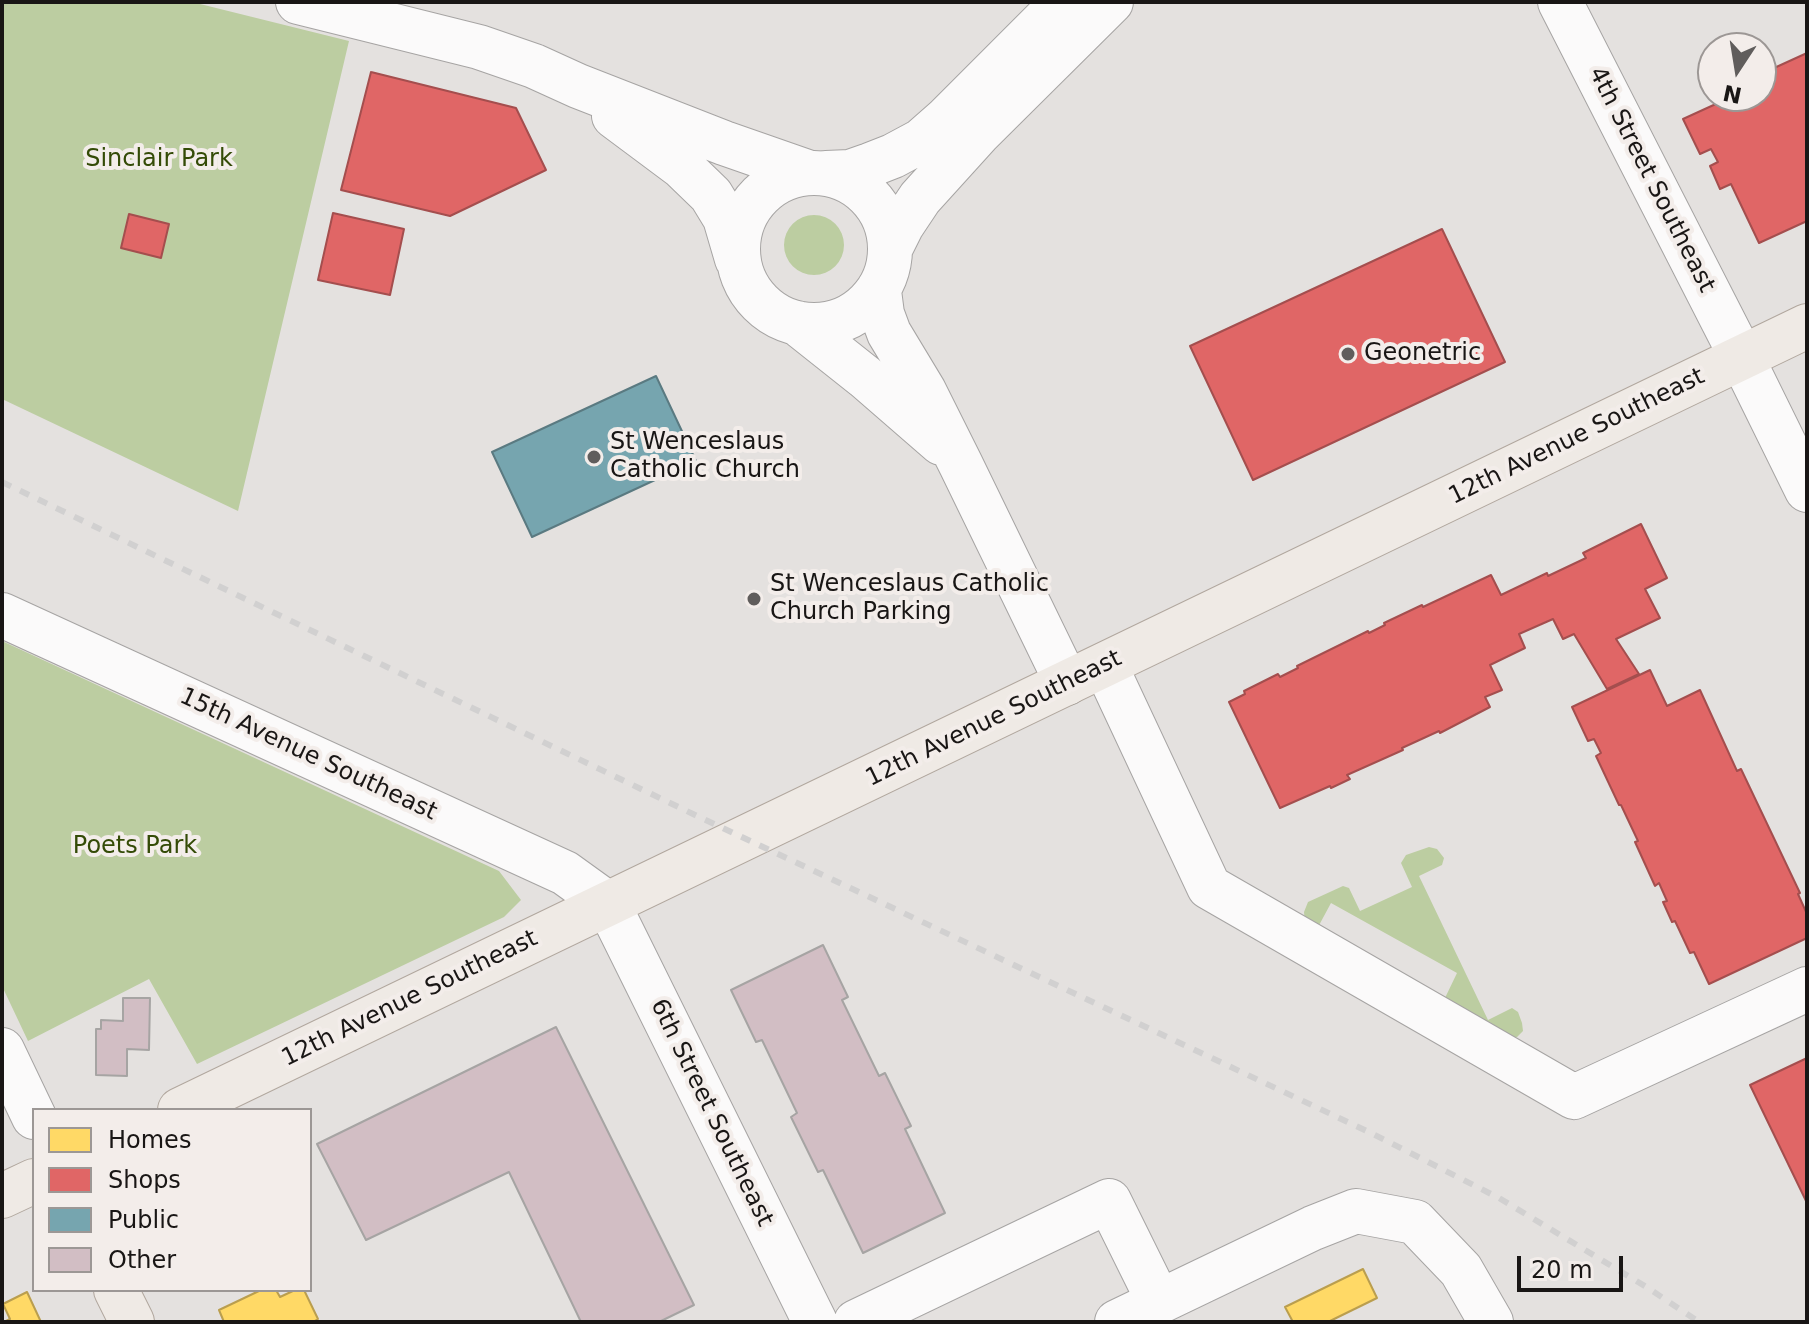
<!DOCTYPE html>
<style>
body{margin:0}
#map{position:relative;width:1809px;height:1324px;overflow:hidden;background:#e4e1df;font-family:"DejaVu Sans",sans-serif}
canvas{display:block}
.frame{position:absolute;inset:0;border:4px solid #191615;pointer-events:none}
.legend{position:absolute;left:32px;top:1108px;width:280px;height:184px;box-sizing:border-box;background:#f3edea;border:2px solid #9c9795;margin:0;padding:10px 14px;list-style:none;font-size:24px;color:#191615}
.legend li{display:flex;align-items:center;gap:16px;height:40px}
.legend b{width:40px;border:2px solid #9c9795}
.north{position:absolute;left:1697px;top:32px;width:80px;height:80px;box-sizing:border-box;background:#f3edea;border:2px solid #9c9795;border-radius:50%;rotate:192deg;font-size:22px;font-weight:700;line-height:32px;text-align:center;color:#191615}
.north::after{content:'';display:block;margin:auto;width:28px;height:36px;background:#605d5c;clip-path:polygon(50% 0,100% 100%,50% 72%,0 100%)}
.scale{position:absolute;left:1517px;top:1256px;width:106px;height:36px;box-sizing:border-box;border:4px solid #191615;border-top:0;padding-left:10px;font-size:24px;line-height:28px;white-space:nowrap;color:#191615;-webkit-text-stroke:6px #f3edea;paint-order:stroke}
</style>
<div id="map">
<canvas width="1809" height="1324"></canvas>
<div class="frame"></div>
<ul class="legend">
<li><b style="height:22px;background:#ffd966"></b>Homes</li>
<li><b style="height:22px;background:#e06666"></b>Shops</li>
<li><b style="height:22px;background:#76a5af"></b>Public</li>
<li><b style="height:22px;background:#d2bec4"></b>Other</li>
</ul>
<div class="north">N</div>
<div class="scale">20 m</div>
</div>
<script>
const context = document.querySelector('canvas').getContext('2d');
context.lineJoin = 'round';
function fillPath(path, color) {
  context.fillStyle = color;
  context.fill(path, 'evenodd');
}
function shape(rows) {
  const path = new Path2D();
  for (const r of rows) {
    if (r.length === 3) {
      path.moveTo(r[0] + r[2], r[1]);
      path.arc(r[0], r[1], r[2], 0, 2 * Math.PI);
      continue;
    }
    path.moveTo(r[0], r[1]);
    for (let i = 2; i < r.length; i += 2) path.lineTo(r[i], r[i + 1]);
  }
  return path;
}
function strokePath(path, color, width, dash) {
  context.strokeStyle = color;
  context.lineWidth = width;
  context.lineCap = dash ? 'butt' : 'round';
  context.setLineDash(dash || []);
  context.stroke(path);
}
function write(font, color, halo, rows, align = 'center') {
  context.font = font + ' "DejaVu Sans",sans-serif';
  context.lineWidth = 8;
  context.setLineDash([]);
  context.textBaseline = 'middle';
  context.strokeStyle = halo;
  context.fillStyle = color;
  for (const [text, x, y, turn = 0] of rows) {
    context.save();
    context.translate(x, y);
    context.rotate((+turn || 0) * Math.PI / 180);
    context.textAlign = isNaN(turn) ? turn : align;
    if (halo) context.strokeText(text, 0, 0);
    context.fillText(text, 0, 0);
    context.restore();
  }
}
const green = shape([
 [2,2,192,2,349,41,238,511,2,399],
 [814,245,30],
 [2,641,499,871,521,900,504,917,197,1064,149,979,28,1041,2,986],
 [1429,847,1437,849,1444,858,1442,865,1419,876,1488,1020,1512,1008,1518,1012,1522,1023,1523,1031,1517,1037,1508,1038,1445,998,1457,973,1331,903,1317,929,1305,923,1304,912,1308,902,1343,886,1349,888,1360,911,1412,887,1401,863,1406,855]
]);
const homes = shape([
 [1363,1269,1377,1298,1328,1322,1293,1322,1285,1307,1363,1269],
 [261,1290,276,1290,280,1297,295,1290,304,1290,318,1319,313,1322,224,1322,219,1310,261,1290],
 [27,1292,41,1322,4,1322,10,1319,3,1304,27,1292]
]);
const shops = shape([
 [1807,53,1807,221,1759,243,1731,184,1720,189,1710,166,1718,162,1711,149,1700,154,1683,119,1718,103,1715,96,1761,96,1761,74,1807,53],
 [371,72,516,108,546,170,450,216,341,190,371,72],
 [333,213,404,229,390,295,318,280,333,213],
 [129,214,169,224,161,258,121,248,129,214],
 [1442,229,1505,362,1253,480,1190,346,1442,229],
 [1641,524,1667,578,1645,589,1660,618,1616,639,1639,674,1607,689,1574,634,1563,639,1553,619,1519,634,1525,648,1490,665,1502,690,1485,697,1490,707,1440,733,1439,731,1402,748,1403,750,1347,775,1350,779,1331,788,1330,786,1280,808,1229,702,1245,694,1244,691,1278,674,1280,677,1298,668,1297,666,1368,631,1369,633,1385,625,1384,623,1422,605,1423,607,1491,575,1501,595,1547,573,1548,576,1586,558,1583,553,1641,524],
 [1650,670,1667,706,1700,690,1737,771,1741,769,1800,893,1798,894,1807,914,1807,938,1709,984,1694,952,1690,953,1675,921,1672,922,1663,902,1667,901,1659,883,1655,886,1635,842,1638,841,1621,805,1619,805,1596,756,1601,753,1594,739,1588,741,1572,707,1650,670],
 [1807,1058,1807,1203,1750,1085,1807,1058]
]);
const public = shape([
 [656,376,696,461,532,537,492,452,656,376]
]);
const building = shape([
 [823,945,848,997,842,1000,879,1076,885,1073,911,1126,905,1129,945,1213,863,1253,823,1170,818,1172,791,1117,797,1113,762,1040,756,1042,731,990,823,945],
 [123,998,150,998,149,1050,127,1049,127,1076,96,1075,96,1029,101,1029,101,1020,123,1021,123,998],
 [556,1027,694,1305,659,1322,581,1322,509,1172,366,1240,317,1144,556,1027]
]);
const minor = shape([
 [298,2,479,47,534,66,578,86,724,143,810,173],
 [1560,2,1742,358,1807,490],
 [614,116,681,166,711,195,725,218,737,259],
 [826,173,850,172,870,165,893,156,921,141,946,119,1063,2],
 [814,249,76],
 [891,247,902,225,920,198,978,134,1111,2],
 [879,291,882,314,889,333,924,391,961,465,1067,683],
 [797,323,865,377,941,443],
 [2,615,565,873,608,904,815,1322],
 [1105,665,1209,887,1574,1097,1807,989],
 [2,1050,34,1117],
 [856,1322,1109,1201,1159,1302],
 [1117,1322,1313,1228,1356,1211,1415,1222,1461,1270,1491,1322]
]);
const major = shape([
 [180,1110,1807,326],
 [2,1196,34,1181],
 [116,1290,132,1322]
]);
const rail = shape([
 [2,482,693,814,1369,1132,1499,1198,1648,1288,1699,1322]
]);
const markers = [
 [1348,354,8,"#605d5c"],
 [594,457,8,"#605d5c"],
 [754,599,8,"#605d5c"]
];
const parkNames = [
 ["Sinclair Park",159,160],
 ["Poets Park",135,847]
];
const streetNames = [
 ["4th Street Southeast",1651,180,63],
 ["12th Avenue Southeast",1577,437,-26],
 ["12th Avenue Southeast",994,719,-26],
 ["15th Avenue Southeast",308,755,25],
 ["12th Avenue Southeast",410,999,-26],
 ["6th Street Southeast",711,1113,64]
];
const poiNames = [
 ["Geonetric",1364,354],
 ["St Wenceslaus",610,443],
 ["Catholic Church",610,471],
 ["St Wenceslaus Catholic",770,585],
 ["Church Parking",770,613]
];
fillPath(green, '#bccda1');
fillPath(homes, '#ffd966');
strokePath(homes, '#ba9e4e', 2);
fillPath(shops, '#e06666');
strokePath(shops, '#a44e4e', 2);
fillPath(public, '#76a5af');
strokePath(public, '#5a7a81', 2);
fillPath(building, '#d2bec4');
strokePath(building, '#a6a4a3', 2);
strokePath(minor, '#a6a4a3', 46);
strokePath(major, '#b1a79e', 46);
strokePath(minor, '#fbfafa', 44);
strokePath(major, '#efeae5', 44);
strokePath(rail, '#d1d0d0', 6, [10, 10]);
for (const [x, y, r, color] of markers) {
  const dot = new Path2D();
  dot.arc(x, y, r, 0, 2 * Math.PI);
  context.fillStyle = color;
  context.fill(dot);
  strokePath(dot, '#f3edea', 3);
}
write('24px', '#344b07', '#f3edea', parkNames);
write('24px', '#191615', '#f3edea', streetNames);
write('24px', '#191615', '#f3edea', poiNames, 'left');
</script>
